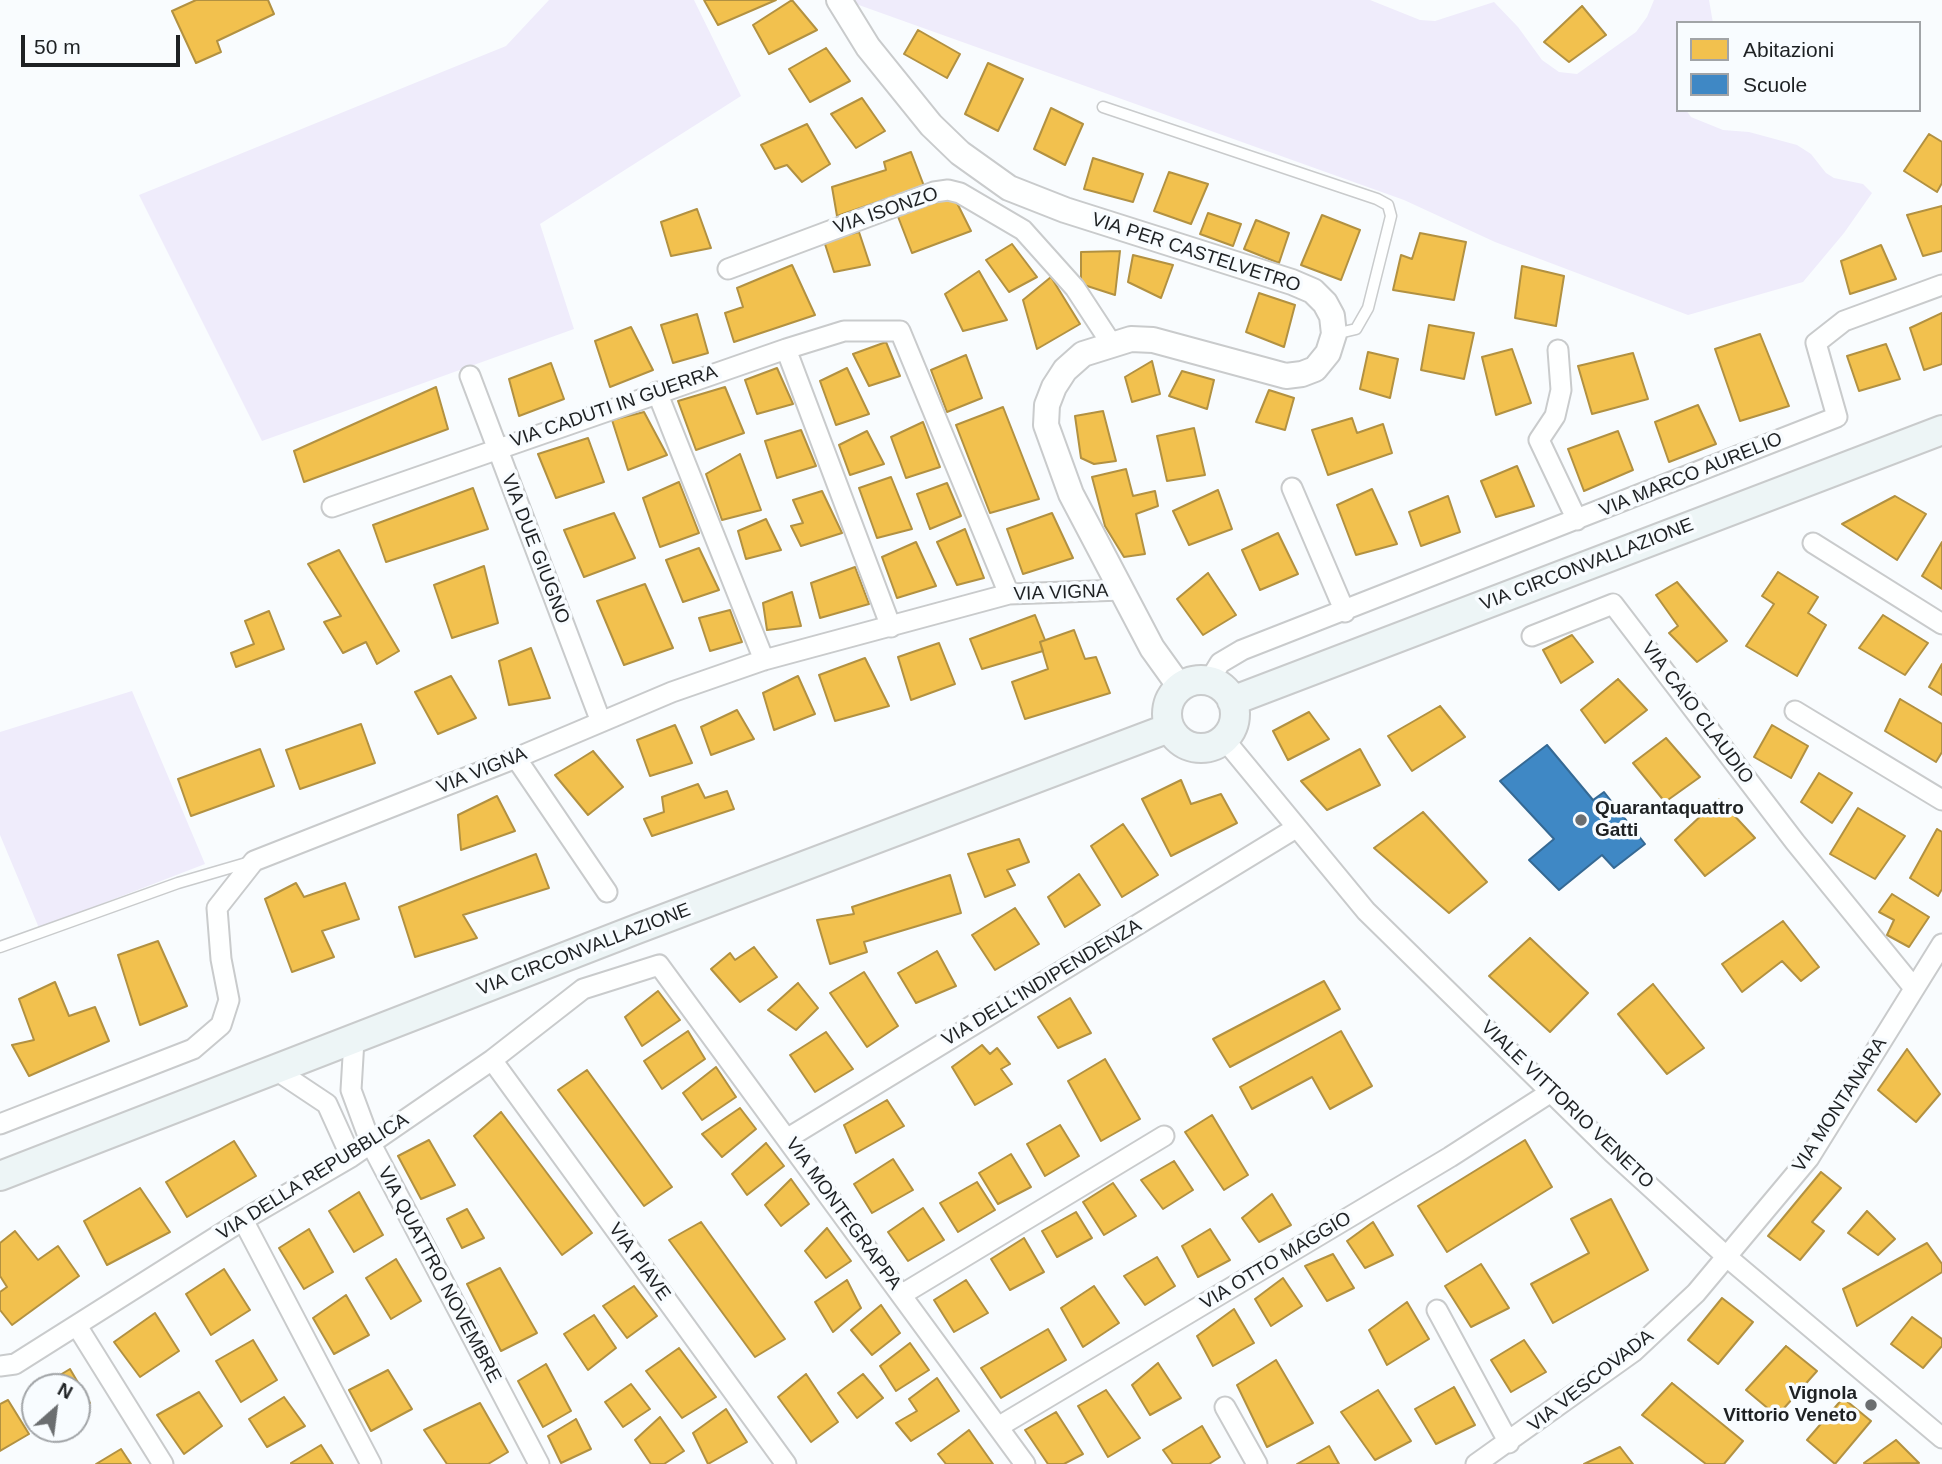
<!DOCTYPE html>
<style>
body{margin:0}
#map{position:relative;width:1942px;height:1464px;overflow:hidden;background:#f9fcfe;font-family:Arial,sans-serif}
canvas{display:block}
.legend{position:absolute;left:1676px;top:21px;width:245px;height:91px;box-sizing:border-box;background:#f8fcff;border:2px solid #a1a4a7;margin:0;padding:9px 12px;list-style:none;font-size:21px;color:#1e2123}
.legend li{display:flex;align-items:center;gap:14px;height:35px}
.legend b{width:35px;border:2px solid #a1a4a7}
.north{position:absolute;left:21px;top:1373px;width:70px;height:70px;box-sizing:border-box;background:#f8fcff;border:2px solid #a1a4a7;border-radius:50%;rotate:28deg;font-size:19px;font-weight:700;line-height:28px;text-align:center;color:#1e2123}
.north::after{content:'';display:block;margin:auto;width:24px;height:32px;background:#6b6e70;clip-path:polygon(50% 0,100% 100%,50% 72%,0 100%)}
.scale{position:absolute;left:21px;top:35px;width:159px;height:32px;box-sizing:border-box;border:4px solid #1e2123;border-top:0;padding-left:9px;font-size:21px;line-height:24px;white-space:nowrap;color:#1e2123;-webkit-text-stroke:5px #f8fcff;paint-order:stroke}
</style>
<div id="map">
<canvas width="1942" height="1464"></canvas>
<ul class="legend">
<li><b style="height:19px;background:#f2c14e"></b>Abitazioni</li>
<li><b style="height:19px;background:#3f88c5"></b>Scuole</li>
</ul>
<div class="north">N</div>
<div class="scale">50 m</div>
</div>
<script>
const context = document.querySelector('canvas').getContext('2d');
context.lineJoin = 'round';
function fillPath(path, color) {
  context.fillStyle = color;
  context.fill(path, 'evenodd');
}
function shape(rows) {
  const path = new Path2D();
  for (const r of rows) {
    if (r.length === 3) {
      path.moveTo(r[0] + r[2], r[1]);
      path.arc(r[0], r[1], r[2], 0, 2 * Math.PI);
      continue;
    }
    path.moveTo(r[0], r[1]);
    for (let i = 2; i < r.length; i += 2) path.lineTo(r[i], r[i + 1]);
  }
  return path;
}
function strokePath(path, color, width, dash) {
  context.strokeStyle = color;
  context.lineWidth = width;
  context.lineCap = dash ? 'butt' : 'round';
  context.setLineDash(dash || []);
  context.stroke(path);
}
function write(font, color, halo, rows, align = 'center') {
  context.font = font + ' Arial,sans-serif';
  context.lineWidth = 7;
  context.setLineDash([]);
  context.textBaseline = 'middle';
  context.strokeStyle = halo;
  context.fillStyle = color;
  for (const [text, x, y, turn = 0] of rows) {
    context.save();
    context.translate(x, y);
    context.rotate((+turn || 0) * Math.PI / 180);
    context.textAlign = isNaN(turn) ? turn : align;
    if (halo) context.strokeText(text, 0, 0);
    context.fillText(text, 0, 0);
    context.restore();
  }
}
const green = shape([
 [549,0,694,0,741,96,540,224,574,329,262,441,139,195,506,46],
 [853,0,1370,0,1420,20,1435,21,1494,2,1518,27,1542,60,1559,72,1577,74,1636,32,1647,17,1654,0,1709,0,1713,23,1678,23,1678,110,1686,110,1691,117,1723,130,1749,132,1797,145,1811,154,1826,173,1834,178,1863,184,1872,193,1844,233,1803,282,1688,315,1495,242,1404,200,856,4],
 [132,691,205,864,39,928,0,835,0,732]
]);
const homes = shape([
 [196,0,268,0,274,14,217,41,221,52,196,63,172,11,196,0],
 [704,0,776,0,718,25,704,0],
 [792,0,817,30,769,54,753,25,792,0],
 [1582,6,1606,35,1569,62,1544,42,1582,6],
 [918,30,960,54,947,78,904,54,918,30],
 [826,48,850,81,810,102,789,69,826,48],
 [988,63,1023,79,998,131,965,114,988,63],
 [862,98,885,131,856,148,831,114,862,98],
 [1051,108,1083,124,1065,165,1034,149,1051,108],
 [807,124,830,164,802,182,787,165,775,169,761,145,807,124],
 [1929,134,1942,142,1942,183,1937,192,1904,171,1929,134],
 [911,152,924,186,837,216,832,187,886,170,884,162,911,152],
 [1093,158,1143,174,1133,202,1084,189,1093,158],
 [1169,172,1208,184,1191,224,1154,211,1169,172],
 [954,197,971,231,912,253,897,214,954,197],
 [1942,206,1942,251,1923,256,1907,215,1942,206],
 [697,209,711,248,671,256,661,222,697,209],
 [1208,213,1241,224,1233,246,1200,234,1208,213],
 [1322,215,1360,230,1341,280,1301,265,1322,215],
 [1256,220,1289,233,1279,263,1244,249,1256,220],
 [859,232,870,265,834,272,824,241,859,232],
 [1420,233,1466,242,1454,300,1393,290,1401,255,1412,259,1420,233],
 [1012,244,1037,277,1009,292,986,260,1012,244],
 [1881,245,1896,279,1850,294,1841,261,1881,245],
 [1120,251,1115,295,1081,284,1081,252,1120,251],
 [1133,255,1173,265,1161,298,1128,282,1133,255],
 [792,265,815,315,734,342,725,313,743,307,737,288,792,265],
 [1522,266,1564,276,1556,326,1515,318,1522,266],
 [979,271,1007,320,963,331,945,294,979,271],
 [1051,277,1080,324,1037,349,1023,300,1051,277],
 [1259,293,1295,305,1284,347,1246,332,1259,293],
 [1942,313,1942,364,1924,370,1910,328,1942,313],
 [697,314,708,353,673,363,661,325,697,314],
 [1429,325,1474,333,1464,379,1421,370,1429,325],
 [631,327,653,370,610,387,595,341,631,327],
 [1760,334,1789,406,1740,421,1715,349,1760,334],
 [886,342,900,376,869,386,853,354,886,342],
 [1886,344,1900,379,1859,391,1847,356,1886,344],
 [1512,349,1531,403,1496,415,1482,357,1512,349],
 [1368,352,1398,359,1390,398,1360,389,1368,352],
 [1633,353,1648,399,1592,414,1578,366,1633,353],
 [966,355,982,398,947,412,931,370,966,355],
 [1152,361,1160,394,1132,402,1125,377,1152,361],
 [551,363,564,399,519,416,509,379,551,363],
 [777,368,793,404,757,414,745,380,777,368],
 [847,368,869,414,836,425,820,381,847,368],
 [1182,371,1214,380,1207,409,1169,396,1182,371],
 [436,387,448,429,304,482,294,451,436,387],
 [725,387,744,433,696,450,678,401,725,387],
 [1269,390,1294,398,1285,430,1256,422,1269,390],
 [1698,405,1716,444,1669,462,1655,422,1698,405],
 [1003,407,1039,499,990,513,956,425,1003,407],
 [1103,411,1116,461,1094,464,1081,458,1075,416,1103,411],
 [644,412,667,455,628,470,612,420,644,412],
 [1352,418,1357,433,1383,424,1392,453,1328,475,1312,430,1352,418],
 [923,422,940,467,906,478,891,437,923,422],
 [1194,428,1205,475,1167,481,1157,436,1194,428],
 [801,430,816,466,777,478,765,441,801,430],
 [867,431,884,464,850,475,839,445,867,431],
 [1618,431,1633,470,1584,491,1568,449,1618,431],
 [588,438,604,482,556,498,538,454,588,438],
 [740,454,761,510,722,520,706,474,740,454],
 [1517,466,1534,506,1496,517,1481,481,1517,466],
 [1126,469,1133,496,1155,491,1158,506,1136,514,1145,554,1124,557,1105,526,1092,477,1126,469],
 [891,477,912,529,877,538,859,488,891,477],
 [679,482,699,533,660,547,643,498,679,482],
 [947,483,961,516,930,529,917,494,947,483],
 [473,488,488,529,386,562,373,525,473,488],
 [1372,489,1397,544,1356,555,1337,505,1372,489],
 [1218,490,1232,529,1189,545,1173,511,1218,490],
 [822,491,842,533,801,546,791,526,803,523,793,500,822,491],
 [1448,496,1460,532,1421,546,1409,512,1448,496],
 [1895,496,1926,514,1897,560,1842,524,1895,496],
 [614,513,635,558,584,577,564,530,614,513],
 [1052,513,1073,558,1023,574,1007,529,1052,513],
 [766,519,781,550,746,559,738,531,766,519],
 [965,529,984,578,957,585,937,542,965,529],
 [1278,533,1298,574,1260,590,1242,550,1278,533],
 [916,542,936,586,897,598,882,557,916,542],
 [1942,542,1942,589,1922,576,1942,542],
 [699,548,719,590,683,602,666,560,699,548],
 [339,550,399,651,377,664,366,642,343,653,324,622,341,616,308,564,339,550],
 [484,566,498,623,452,638,434,585,484,566],
 [855,567,869,604,820,618,811,583,855,567],
 [1778,572,1818,597,1808,613,1826,625,1797,676,1746,646,1774,604,1762,596,1778,572],
 [1208,573,1236,615,1203,635,1177,599,1208,573],
 [1677,582,1727,641,1697,662,1669,633,1678,626,1656,595,1677,582],
 [645,584,673,648,624,665,597,601,645,584],
 [792,592,801,626,767,630,763,603,792,592],
 [730,610,742,642,710,651,699,618,730,610],
 [269,611,284,649,236,667,231,653,254,644,245,621,269,611],
 [1035,615,1045,640,1040,642,1043,651,982,669,970,639,1035,615],
 [1883,615,1928,643,1905,675,1859,648,1883,615],
 [1074,630,1085,659,1096,657,1110,693,1025,719,1012,682,1048,669,1040,642,1074,630],
 [1572,635,1593,662,1561,683,1543,650,1572,635],
 [939,643,955,684,911,700,898,657,939,643],
 [531,648,550,698,509,705,499,661,531,648],
 [865,658,889,706,835,721,819,675,865,658],
 [1942,664,1942,695,1929,687,1942,664],
 [451,676,476,718,438,734,415,692,451,676],
 [798,676,815,714,774,730,763,693,798,676],
 [1618,679,1647,710,1605,743,1581,710,1618,679],
 [1900,699,1942,724,1942,752,1936,762,1885,731,1900,699],
 [1440,706,1465,737,1412,771,1388,736,1440,706],
 [737,710,754,739,711,755,701,727,737,710],
 [1309,712,1329,739,1288,760,1273,731,1309,712],
 [361,724,375,763,300,789,286,750,361,724],
 [675,725,692,763,650,776,637,740,675,725],
 [1772,725,1808,746,1791,778,1754,757,1772,725],
 [1666,738,1700,777,1665,802,1633,763,1666,738],
 [260,749,274,786,191,816,178,779,260,749],
 [1360,749,1380,785,1327,810,1301,781,1360,749],
 [593,751,623,787,588,815,555,775,593,751],
 [1819,773,1852,793,1832,823,1801,802,1819,773],
 [1181,780,1191,804,1221,794,1237,823,1171,856,1142,799,1181,780],
 [698,784,705,798,727,791,734,809,652,836,644,819,664,812,662,797,698,784],
 [497,796,515,831,461,850,458,815,497,796],
 [1719,799,1755,838,1705,876,1675,840,1719,799],
 [1858,808,1905,836,1875,879,1830,854,1858,808],
 [1423,812,1487,882,1449,913,1374,848,1423,812],
 [1123,824,1158,875,1122,897,1091,846,1123,824],
 [1937,829,1942,832,1942,889,1938,896,1910,878,1937,829],
 [1019,839,1029,862,1007,870,1015,885,985,897,968,854,1019,839],
 [536,854,549,888,463,915,477,938,415,957,399,907,536,854],
 [1079,874,1100,905,1065,927,1048,897,1079,874],
 [950,875,961,913,864,942,867,952,830,964,817,920,854,914,852,907,950,875],
 [296,883,304,897,345,883,359,919,322,931,334,957,292,972,265,899,296,883],
 [1892,894,1929,917,1909,947,1887,935,1894,920,1879,912,1892,894],
 [1015,908,1039,944,995,970,972,935,1015,908],
 [1783,921,1819,967,1801,981,1782,961,1742,992,1722,964,1783,921],
 [1530,938,1588,993,1550,1032,1489,976,1530,938],
 [158,941,187,1006,140,1025,118,955,158,941],
 [754,947,777,977,740,1002,711,969,730,953,735,960,754,947],
 [937,951,956,986,916,1003,898,973,937,951],
 [864,972,898,1026,867,1047,830,993,864,972],
 [1324,981,1340,1009,1230,1067,1213,1039,1324,981],
 [55,982,69,1016,95,1007,109,1041,29,1076,12,1045,34,1040,19,999,55,982],
 [798,983,818,1008,796,1030,768,1010,798,983],
 [1653,984,1704,1048,1667,1074,1618,1014,1653,984],
 [658,991,680,1020,642,1046,625,1017,658,991],
 [1070,998,1091,1033,1058,1048,1038,1017,1070,998],
 [688,1031,705,1059,662,1089,644,1061,688,1031],
 [1341,1031,1372,1086,1330,1109,1312,1077,1252,1109,1240,1087,1341,1031],
 [826,1032,853,1069,815,1092,790,1055,826,1032],
 [982,1045,990,1054,997,1048,1010,1064,1001,1069,1012,1084,975,1105,952,1067,982,1045],
 [1907,1049,1940,1094,1916,1122,1878,1090,1907,1049],
 [1105,1059,1140,1119,1101,1141,1068,1081,1105,1059],
 [716,1067,736,1097,702,1120,683,1093,716,1067],
 [587,1070,672,1187,644,1206,558,1090,587,1070],
 [887,1100,904,1126,856,1153,844,1125,887,1100],
 [740,1108,756,1129,722,1157,702,1134,740,1108],
 [501,1112,592,1233,562,1255,474,1136,501,1112],
 [1212,1115,1248,1175,1224,1190,1185,1132,1212,1115],
 [1060,1125,1079,1156,1045,1176,1027,1144,1060,1125],
 [429,1140,455,1185,421,1199,398,1156,429,1140],
 [1525,1140,1552,1187,1447,1252,1418,1206,1525,1140],
 [234,1141,256,1176,187,1217,166,1182,234,1141],
 [766,1143,784,1166,747,1195,732,1174,766,1143],
 [1011,1154,1031,1187,998,1204,979,1173,1011,1154],
 [893,1159,913,1190,872,1213,854,1184,893,1159],
 [1174,1161,1193,1190,1163,1209,1141,1180,1174,1161],
 [1821,1172,1841,1188,1812,1222,1824,1231,1800,1260,1768,1236,1821,1172],
 [791,1179,809,1204,781,1226,765,1205,791,1179],
 [977,1182,995,1210,958,1232,940,1203,977,1182],
 [1113,1183,1136,1216,1104,1235,1083,1202,1113,1183],
 [140,1188,170,1232,107,1265,84,1221,140,1188],
 [359,1192,383,1235,354,1252,329,1211,359,1192],
 [1272,1194,1291,1225,1259,1242,1242,1218,1272,1194],
 [1611,1199,1648,1270,1553,1323,1531,1284,1589,1253,1571,1219,1611,1199],
 [923,1208,944,1240,908,1261,888,1232,923,1208],
 [467,1209,484,1238,462,1248,447,1219,467,1209],
 [1867,1211,1895,1239,1878,1255,1848,1233,1867,1211],
 [1076,1212,1092,1238,1057,1257,1042,1231,1076,1212],
 [701,1222,785,1339,755,1357,669,1240,701,1222],
 [1373,1222,1393,1255,1365,1268,1347,1241,1373,1222],
 [827,1228,851,1261,826,1278,805,1251,827,1228],
 [309,1229,333,1272,304,1289,279,1248,309,1229],
 [1210,1229,1230,1260,1198,1277,1182,1246,1210,1229],
 [15,1231,38,1260,58,1246,79,1276,12,1325,0,1310,0,1292,7,1287,0,1276,0,1243,15,1231],
 [1024,1238,1044,1272,1010,1290,991,1259,1024,1238],
 [1927,1243,1942,1264,1942,1272,1857,1326,1843,1289,1927,1243],
 [1333,1254,1354,1288,1327,1301,1305,1266,1333,1254],
 [1157,1257,1175,1286,1145,1305,1124,1276,1157,1257],
 [396,1259,421,1301,391,1319,366,1278,396,1259],
 [1481,1264,1509,1308,1471,1327,1445,1286,1481,1264],
 [500,1268,537,1333,501,1351,467,1284,500,1268],
 [224,1269,250,1310,211,1335,186,1294,224,1269],
 [1283,1278,1302,1306,1271,1326,1255,1299,1283,1278],
 [847,1280,861,1308,833,1332,815,1302,847,1280],
 [966,1280,988,1313,954,1332,934,1300,966,1280],
 [634,1286,657,1316,627,1338,603,1306,634,1286],
 [1094,1286,1119,1323,1083,1347,1061,1308,1094,1286],
 [346,1295,369,1335,334,1354,313,1318,346,1295],
 [1722,1298,1753,1322,1718,1364,1688,1340,1722,1298],
 [1407,1302,1429,1339,1387,1365,1369,1330,1407,1302],
 [881,1305,900,1333,872,1355,851,1330,881,1305],
 [1234,1309,1254,1343,1213,1366,1197,1336,1234,1309],
 [155,1313,179,1351,140,1377,114,1342,155,1313],
 [594,1315,616,1348,588,1370,564,1334,594,1315],
 [1912,1317,1942,1339,1942,1346,1923,1368,1891,1344,1912,1317],
 [1048,1329,1066,1360,1001,1398,981,1368,1048,1329],
 [253,1340,277,1380,241,1402,216,1361,253,1340],
 [1524,1340,1546,1372,1511,1392,1491,1360,1524,1340],
 [910,1343,929,1370,896,1391,880,1366,910,1343],
 [1786,1346,1817,1371,1777,1416,1746,1390,1786,1346],
 [679,1348,716,1397,682,1418,646,1371,679,1348],
 [1276,1360,1313,1423,1267,1447,1237,1385,1276,1360],
 [1158,1363,1181,1398,1150,1415,1132,1385,1158,1363],
 [546,1364,571,1411,543,1427,518,1381,546,1364],
 [70,1369,90,1403,77,1411,77,1387,40,1387,70,1369],
 [388,1370,412,1409,371,1431,349,1390,388,1370],
 [806,1374,838,1422,811,1442,778,1397,806,1374],
 [863,1374,883,1398,857,1418,838,1393,863,1374],
 [937,1378,959,1411,911,1441,896,1423,917,1411,909,1399,937,1378],
 [1672,1383,1743,1441,1724,1464,1706,1464,1642,1415,1672,1383],
 [631,1384,650,1409,623,1427,605,1402,631,1384],
 [1454,1387,1475,1425,1436,1444,1415,1409,1454,1387],
 [1106,1390,1140,1438,1108,1457,1078,1406,1106,1390],
 [1378,1390,1411,1441,1375,1460,1341,1412,1378,1390],
 [199,1392,222,1426,184,1454,157,1415,199,1392],
 [284,1397,305,1426,267,1447,249,1419,284,1397],
 [1843,1398,1871,1421,1835,1464,1807,1440,1843,1398],
 [8,1400,29,1434,0,1451,0,1404,8,1400],
 [480,1403,508,1452,488,1464,447,1464,424,1430,480,1403],
 [726,1409,747,1442,708,1464,693,1433,726,1409],
 [1056,1412,1083,1454,1064,1464,1048,1464,1025,1430,1056,1412],
 [660,1417,684,1451,664,1464,651,1464,635,1440,660,1417],
 [576,1419,591,1449,561,1463,548,1436,576,1419],
 [1202,1426,1220,1457,1209,1464,1173,1464,1163,1450,1202,1426],
 [969,1430,993,1464,946,1464,938,1454,969,1430],
 [1896,1440,1919,1463,1865,1464,1864,1463,1896,1440],
 [321,1445,333,1464,291,1464,291,1463,321,1445],
 [1329,1446,1339,1464,1297,1464,1329,1446],
 [1620,1447,1633,1464,1584,1464,1620,1447],
 [121,1449,131,1464,96,1464,121,1449]
]);
const schools = shape([
 [1547,745,1593,800,1604,792,1645,844,1614,868,1602,855,1559,890,1529,860,1554,839,1500,781,1547,745]
]);
const service = shape([
 [1103,107,1377,199,1388,205,1391,216,1368,308,1356,329,1335,334],
 [0,947,178,883,250,862]
]);
const minor = shape([
 [728,269,934,192,948,190,960,193,1023,230,1075,288,1111,343],
 [786,349,891,627],
 [1558,350,1561,390,1555,416,1539,440,1577,520],
 [470,376,601,722],
 [657,392,764,660],
 [1292,488,1345,612],
 [332,507,786,349,844,331,900,331,1009,594],
 [1813,543,1942,624],
 [1532,636,1613,604,1795,842,1914,988],
 [1209,681,1220,663,1242,650,1837,417,1816,343,1844,321,1942,285],
 [1795,711,1942,800],
 [1224,739,1366,911,1613,1153,1727,1257,1942,1438],
 [516,758,607,892],
 [354,1040,351,1090,371,1144,539,1464],
 [492,1060,786,1464],
 [276,1070,327,1104,351,1157],
 [0,1124,193,1049,221,1025,229,1000,221,959,217,908,254,861,516,758,672,692,764,660,1009,594,1122,590],
 [788,1138,1296,828],
 [243,1220,371,1464],
 [901,1295,1164,1136],
 [1437,1310,1509,1443],
 [77,1326,163,1464],
 [0,1366,15,1364,243,1220,351,1157,492,1060,583,989,659,965,1025,1464],
 [1225,1407,1257,1464],
 [998,1427,1450,1157,1551,1092],
 [1476,1464,1633,1352,1696,1293,1809,1158,1942,944]
]);
const tertiary = shape([
 [839,0,868,47,931,125,960,153,1009,188,1065,210,1292,282,1313,291,1325,303,1332,316,1334,334,1328,353,1315,369,1302,374,1286,376,1153,340,1131,339,1083,354,1065,370,1054,387,1047,405,1046,425,1071,494,1152,648,1180,687]
]);
const secondary = shape([
 [1201,714,34],
 [1232,701,1942,430],
 [0,1176,637,929,1169,728]
]);
const markers = [
 [1581,820,7,"#6b6e70"],
 [1871,1405,7,"#6b6e70"]
];
const streetNames = [
 ["VIA ISONZO",886,211,-19],
 ["VIA PER CASTELVETRO",1196,253,18],
 ["VIA CADUTI IN GUERRA",614,407,-19],
 ["VIA MARCO AURELIO",1691,475,-22],
 ["VIA DUE GIUGNO",535,549,69],
 ["VIA CIRCONVALLAZIONE",1587,565,-21],
 ["VIA VIGNA",1061,593,-2],
 ["VIA CAIO CLAUDIO",1697,713,53],
 ["VIA VIGNA",482,771,-22],
 ["VIA CIRCONVALLAZIONE",584,950,-21],
 ["VIA DELL'INDIPENDENZA",1042,983,-31],
 ["VIALE VITTORIO VENETO",1567,1105,44],
 ["VIA MONTANARA",1840,1105,-57],
 ["VIA DELLA REPUBBLICA",313,1177,-32],
 ["VIA MONTEGRAPPA",843,1214,54],
 ["VIA OTTO MAGGIO",1276,1261,-31],
 ["VIA PIAVE",639,1262,54],
 ["VIA QUATTRO NOVEMBRE",439,1275,62],
 ["VIA VESCOVADA",1591,1381,-38]
];
const poiNames = [
 ["Quarantaquattro",1595,809],
 ["Gatti",1595,831],
 ["Vignola",1857,1394,"right"],
 ["Vittorio Veneto",1857,1416,"right"]
];
fillPath(green, '#efecfb');
fillPath(homes, '#f2c14e');
strokePath(homes, '#b29141', 2);
fillPath(schools, '#3f88c5');
strokePath(schools, '#356994', 2);
strokePath(service, '#c9cbcc', 13);
strokePath(minor, '#c9cbcc', 23);
strokePath(tertiary, '#c9cbcc', 28);
strokePath(secondary, '#c9cbcc', 32);
strokePath(service, '#feffff', 10);
strokePath(minor, '#feffff', 19);
strokePath(tertiary, '#feffff', 24);
strokePath(secondary, '#edf5f6', 28);
for (const [x, y, r, color] of markers) {
  const dot = new Path2D();
  dot.arc(x, y, r, 0, 2 * Math.PI);
  context.fillStyle = color;
  context.fill(dot);
  strokePath(dot, '#f8fcff', 2.5);
}
write('19px', '#1e2123', '#f8fcff', streetNames);
write('bold 19px', '#1e2123', '#f8fcff', poiNames, 'left');
</script>
